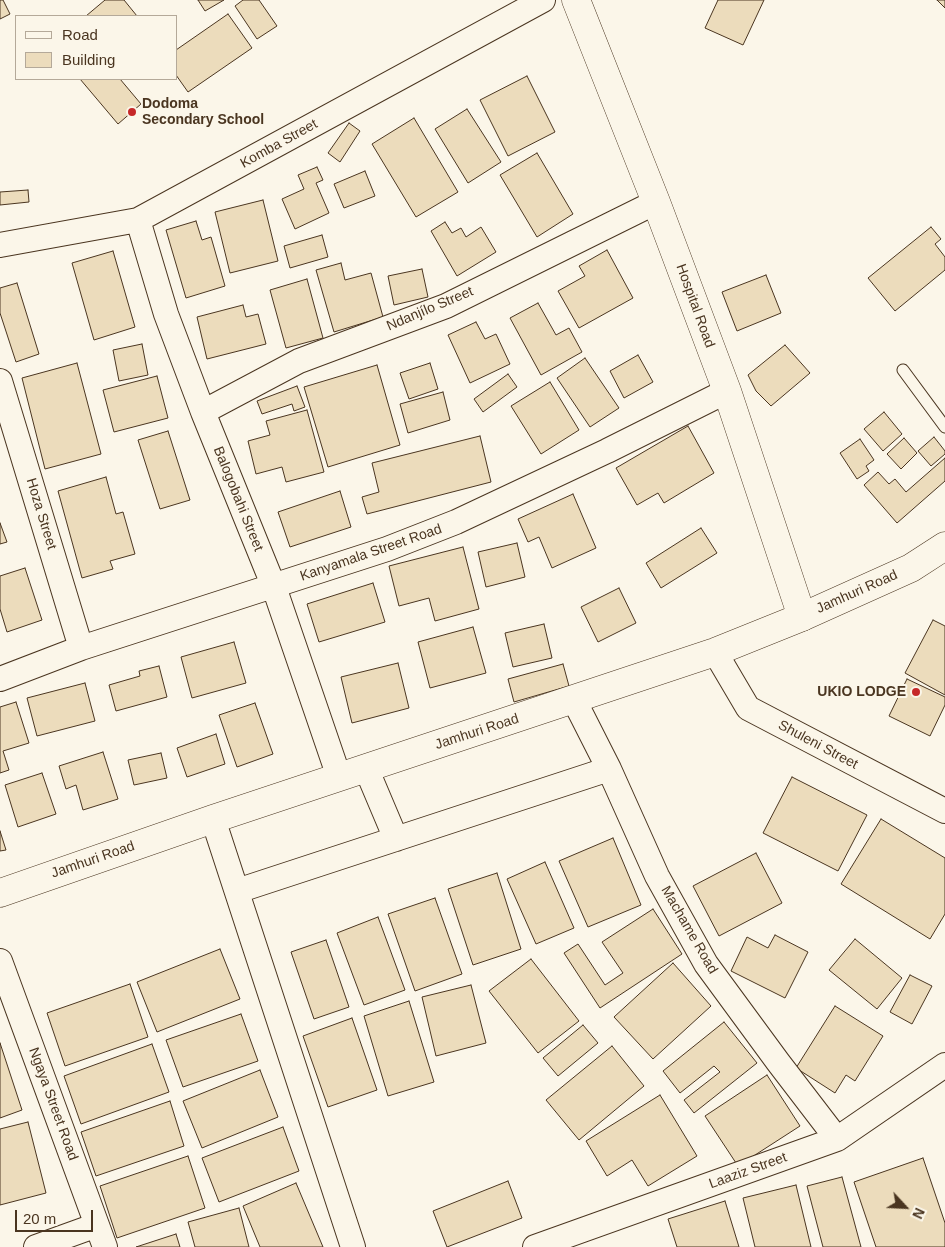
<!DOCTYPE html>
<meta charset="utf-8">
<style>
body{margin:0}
#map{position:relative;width:945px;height:1247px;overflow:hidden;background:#fbf6e9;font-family:Arial,sans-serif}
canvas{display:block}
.legend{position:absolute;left:15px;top:15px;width:162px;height:65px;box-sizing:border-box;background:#fbf6e9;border:1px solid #b4a999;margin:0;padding:6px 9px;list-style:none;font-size:15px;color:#4a3520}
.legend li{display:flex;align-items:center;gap:10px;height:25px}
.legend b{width:25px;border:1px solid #b4a999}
.north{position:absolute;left:880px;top:1182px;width:50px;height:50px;-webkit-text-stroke:4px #fbf6e9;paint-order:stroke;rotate:115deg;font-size:14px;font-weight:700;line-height:20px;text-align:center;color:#4a3520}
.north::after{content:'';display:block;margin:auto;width:18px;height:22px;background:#4a3520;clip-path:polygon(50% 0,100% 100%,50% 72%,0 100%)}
.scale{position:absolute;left:15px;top:1210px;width:78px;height:22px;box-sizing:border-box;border:2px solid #4a3520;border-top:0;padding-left:6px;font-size:15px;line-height:18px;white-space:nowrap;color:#4a3520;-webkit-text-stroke:4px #fbf6e9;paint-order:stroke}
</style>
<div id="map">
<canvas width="945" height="1247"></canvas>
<ul class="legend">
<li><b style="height:6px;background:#fbf6e9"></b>Road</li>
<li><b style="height:14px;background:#ecdcbc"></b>Building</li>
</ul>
<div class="north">N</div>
<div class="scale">20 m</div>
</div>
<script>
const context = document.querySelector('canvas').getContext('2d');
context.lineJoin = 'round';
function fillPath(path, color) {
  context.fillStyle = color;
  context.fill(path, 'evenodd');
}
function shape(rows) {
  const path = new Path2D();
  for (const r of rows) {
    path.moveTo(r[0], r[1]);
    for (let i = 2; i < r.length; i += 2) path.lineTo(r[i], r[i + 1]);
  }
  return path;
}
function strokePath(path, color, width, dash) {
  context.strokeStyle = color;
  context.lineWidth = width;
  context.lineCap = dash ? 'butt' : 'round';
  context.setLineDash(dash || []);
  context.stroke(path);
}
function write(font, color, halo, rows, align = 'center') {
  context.font = font + ' Arial,sans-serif';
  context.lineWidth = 4;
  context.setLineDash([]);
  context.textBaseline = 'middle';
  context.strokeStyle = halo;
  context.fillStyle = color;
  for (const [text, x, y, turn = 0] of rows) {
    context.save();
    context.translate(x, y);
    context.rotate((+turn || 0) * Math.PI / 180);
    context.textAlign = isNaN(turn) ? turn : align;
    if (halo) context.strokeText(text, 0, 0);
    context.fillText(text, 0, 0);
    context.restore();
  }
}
const building = shape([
 [0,0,3,0,10,14,0,19,0,0],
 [105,0,124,0,137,16,86,16,105,0],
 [198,0,224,0,205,11,198,0],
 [243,0,259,0,277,26,257,39,235,6,243,0],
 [718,0,764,0,743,45,705,28,718,0],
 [937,0,945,0,945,8,937,0],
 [228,14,252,48,188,92,176,75,176,50,228,14],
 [527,76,555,132,508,156,480,100,527,76],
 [80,79,120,79,141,104,118,124,80,79],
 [467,109,501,162,468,183,435,129,467,109],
 [414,118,458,192,416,217,372,144,414,118],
 [349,123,360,131,340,162,328,153,349,123],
 [537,153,573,214,537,237,500,175,537,153],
 [317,167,323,180,316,183,329,213,295,229,282,199,304,189,298,175,317,167],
 [365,171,375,196,344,208,334,184,365,171],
 [28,190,29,202,0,205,0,192,28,190],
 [263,200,278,261,230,273,215,212,263,200],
 [196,221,202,240,211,237,225,286,186,298,166,230,196,221],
 [445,222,452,233,461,228,466,237,481,227,496,252,457,276,431,231,445,222],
 [931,227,941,239,935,244,945,257,945,270,895,311,868,278,931,227],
 [322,235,328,257,290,268,284,246,322,235],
 [607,250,633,298,579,328,558,291,585,276,579,266,607,250],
 [113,251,135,327,94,340,72,263,113,251],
 [341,263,345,280,371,273,383,317,334,332,316,270,341,263],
 [422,269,428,297,394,305,388,276,422,269],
 [766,275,781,313,737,331,722,292,766,275],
 [307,279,323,338,286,348,270,290,307,279],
 [17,283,39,354,16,362,0,313,0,288,17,283],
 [538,303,556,335,569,328,582,352,541,375,510,318,538,303],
 [243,305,246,317,258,314,266,344,207,359,197,317,243,305],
 [476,322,485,339,496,334,510,364,470,383,448,335,476,322],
 [142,344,148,375,119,381,113,350,142,344],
 [785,345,810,373,771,406,756,391,748,375,785,345],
 [638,355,653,382,624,398,610,371,638,355],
 [585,358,619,408,590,427,557,378,585,358],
 [77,363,101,454,45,469,22,378,77,363],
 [430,363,438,389,409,399,400,373,430,363],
 [377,365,400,445,328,467,304,387,377,365],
 [508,374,517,387,483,412,474,399,508,374],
 [157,376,168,418,114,432,103,390,157,376],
 [550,382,579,430,541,454,511,406,550,382],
 [297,386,305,407,294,411,292,404,262,414,257,401,297,386],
 [443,392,450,420,408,433,400,404,443,392],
 [307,410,324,472,286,482,282,467,256,474,248,441,270,435,266,421,307,410],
 [884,412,902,434,883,451,864,429,884,412],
 [688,426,714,473,664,503,658,493,637,505,616,468,688,426],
 [168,431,190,500,160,509,138,440,168,431],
 [480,436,491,482,367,514,362,497,379,492,372,463,480,436],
 [934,437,945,451,945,454,931,466,918,451,934,437],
 [904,438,917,453,901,469,887,454,904,438],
 [860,439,874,460,866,466,869,471,857,479,840,453,860,439],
 [945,458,945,481,897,523,864,485,878,472,889,484,895,479,906,492,945,458],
 [106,477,116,514,123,512,135,554,110,561,113,569,82,578,58,491,106,477],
 [340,491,351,527,290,547,278,512,340,491],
 [573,494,596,548,552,568,539,537,528,542,518,519,573,494],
 [0,523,7,542,0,544,0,523],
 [701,528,717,553,661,588,646,563,701,528],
 [517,543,525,577,486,587,478,552,517,543],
 [463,547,479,609,435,621,429,598,399,606,389,566,463,547],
 [25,568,42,620,7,632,0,609,0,576,25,568],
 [373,583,385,622,319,642,307,604,373,583],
 [619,588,636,623,598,642,581,607,619,588],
 [933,620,945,626,945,695,905,673,933,620],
 [544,624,552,658,513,667,505,633,544,624],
 [473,627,486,673,430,688,418,642,473,627],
 [234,642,246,683,192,698,181,657,234,642],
 [398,663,409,708,352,723,341,677,398,663],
 [563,664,569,686,514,702,508,679,563,664],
 [159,666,167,697,116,711,109,685,140,676,139,671,159,666],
 [907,679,945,697,945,705,930,736,889,716,907,679],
 [85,683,95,721,37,736,27,698,85,683],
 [16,702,29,743,3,751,9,770,0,773,0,707,16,702],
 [255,703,273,754,237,767,219,715,255,703],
 [216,734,225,764,187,777,177,748,216,734],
 [103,752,118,799,83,810,76,785,66,789,59,766,103,752],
 [161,753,167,778,134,785,128,760,161,753],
 [42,773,56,814,18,827,5,785,42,773],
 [792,777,867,815,838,871,763,833,792,777],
 [881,819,945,858,945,914,930,939,841,884,881,819],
 [0,831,6,850,0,851,0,831],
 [613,838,641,905,588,927,559,861,613,838],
 [756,853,782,903,719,936,693,886,756,853],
 [545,862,574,928,536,944,507,879,545,862],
 [497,873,521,949,473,965,448,889,497,873],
 [435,898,462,974,415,991,388,914,435,898],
 [653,909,682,954,600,1008,564,953,578,944,605,985,623,973,602,942,653,909],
 [378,917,405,990,364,1005,337,933,378,917],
 [775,935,808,952,785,998,731,971,747,937,768,948,775,935],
 [855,939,902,978,877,1009,829,970,855,939],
 [326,940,349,1007,314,1019,291,952,326,940],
 [220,949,240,999,157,1032,137,982,220,949],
 [531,959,579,1021,538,1053,489,991,531,959],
 [673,963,711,1006,653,1059,614,1017,673,963],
 [910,975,932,986,912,1024,890,1012,910,975],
 [130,984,148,1037,65,1066,47,1013,130,984],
 [471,985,486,1043,436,1056,422,997,471,985],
 [409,1001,434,1082,388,1096,364,1016,409,1001],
 [835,1006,883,1036,855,1081,846,1075,835,1093,796,1068,835,1006],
 [241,1014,258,1061,183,1087,166,1040,241,1014],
 [352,1018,377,1090,328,1107,303,1036,352,1018],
 [724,1022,757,1063,694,1113,684,1100,720,1072,714,1066,680,1093,663,1071,724,1022],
 [583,1025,598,1043,558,1076,543,1058,583,1025],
 [0,1043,22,1110,0,1118,0,1043],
 [152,1044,169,1092,81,1124,64,1076,152,1044],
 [612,1046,644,1086,579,1140,546,1100,612,1046],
 [260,1070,278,1117,202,1148,183,1101,260,1070],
 [767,1075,800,1126,738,1166,705,1116,767,1075],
 [660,1095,697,1156,648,1186,632,1160,607,1176,586,1141,660,1095],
 [170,1101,184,1146,96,1176,81,1132,170,1101],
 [28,1122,46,1193,0,1205,0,1129,28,1122],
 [283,1127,299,1171,219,1202,202,1158,283,1127],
 [188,1156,205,1208,117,1238,100,1186,188,1156],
 [923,1158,945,1223,945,1247,876,1247,854,1182,923,1158],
 [842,1177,861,1247,823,1247,807,1186,842,1177],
 [508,1181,522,1218,447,1247,433,1211,508,1181],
 [296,1183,323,1247,260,1247,243,1206,296,1183],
 [796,1185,811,1247,755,1247,743,1198,796,1185],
 [725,1201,739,1247,677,1247,668,1219,725,1201],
 [239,1208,249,1247,195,1247,188,1222,239,1208],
 [176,1234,180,1247,136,1247,176,1234]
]);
const service = shape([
 [903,370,945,427]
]);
const minor = shape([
 [138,220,166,314,203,412,274,587,339,777],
 [0,245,138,220,543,0],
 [0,381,81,648],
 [203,412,299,361,446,306,656,202],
 [715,652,748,708,945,811],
 [0,679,81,648,387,549,456,522,607,451,727,391],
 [574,700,609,769,657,876,706,964,778,1062,837,1139],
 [366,768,396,839],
 [213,819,353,1247],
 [237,891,609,769],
 [0,961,105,1247],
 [36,1247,97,1225],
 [535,1247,837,1139,945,1065]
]);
const tertiary = shape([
 [576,0,656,202,727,391,802,617]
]);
const secondary = shape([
 [0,893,213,819,715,652,802,617,911,568,945,546]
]);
const markers = [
 [132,112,5,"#c62828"],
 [916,692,5,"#c62828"]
];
const poiNames = [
 ["Dodoma",142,104],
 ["Secondary School",142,120],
 ["UKIO LODGE",906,692,"right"]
];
const streetNames = [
 ["Komba Street",279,144,-29],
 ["Hospital Road",695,306,70],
 ["Ndanjílo Street",430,309,-23],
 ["Balogobahi Street",238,499,68],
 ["Hoza Street",41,514,73],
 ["Kanyamala Street Road",371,553,-19],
 ["Jamhuri Road",857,592,-24],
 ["Jamhuri Road",477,732,-18],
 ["Shuleni Street",818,745,28],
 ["Jamhuri Road",93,860,-19],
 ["Machame Road",689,930,60],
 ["Ngaya Street Road",53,1104,70],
 ["Laaziz Street",748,1171,-20]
];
fillPath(building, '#ecdcbc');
strokePath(building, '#4a3520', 1);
strokePath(service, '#4a3520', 13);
strokePath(minor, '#4a3520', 26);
strokePath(tertiary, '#4a3520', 29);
strokePath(secondary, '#4a3520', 29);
strokePath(service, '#fbf6e9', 11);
strokePath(minor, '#fbf6e9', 24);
strokePath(tertiary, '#fbf6e9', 28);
strokePath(secondary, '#fbf6e9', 28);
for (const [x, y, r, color] of markers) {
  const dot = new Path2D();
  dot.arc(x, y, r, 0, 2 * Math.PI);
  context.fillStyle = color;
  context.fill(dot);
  strokePath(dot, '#fbf6e9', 2);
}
write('bold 14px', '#4a3520', '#fbf6e9', poiNames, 'left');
write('14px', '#4a3520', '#fbf6e9', streetNames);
</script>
